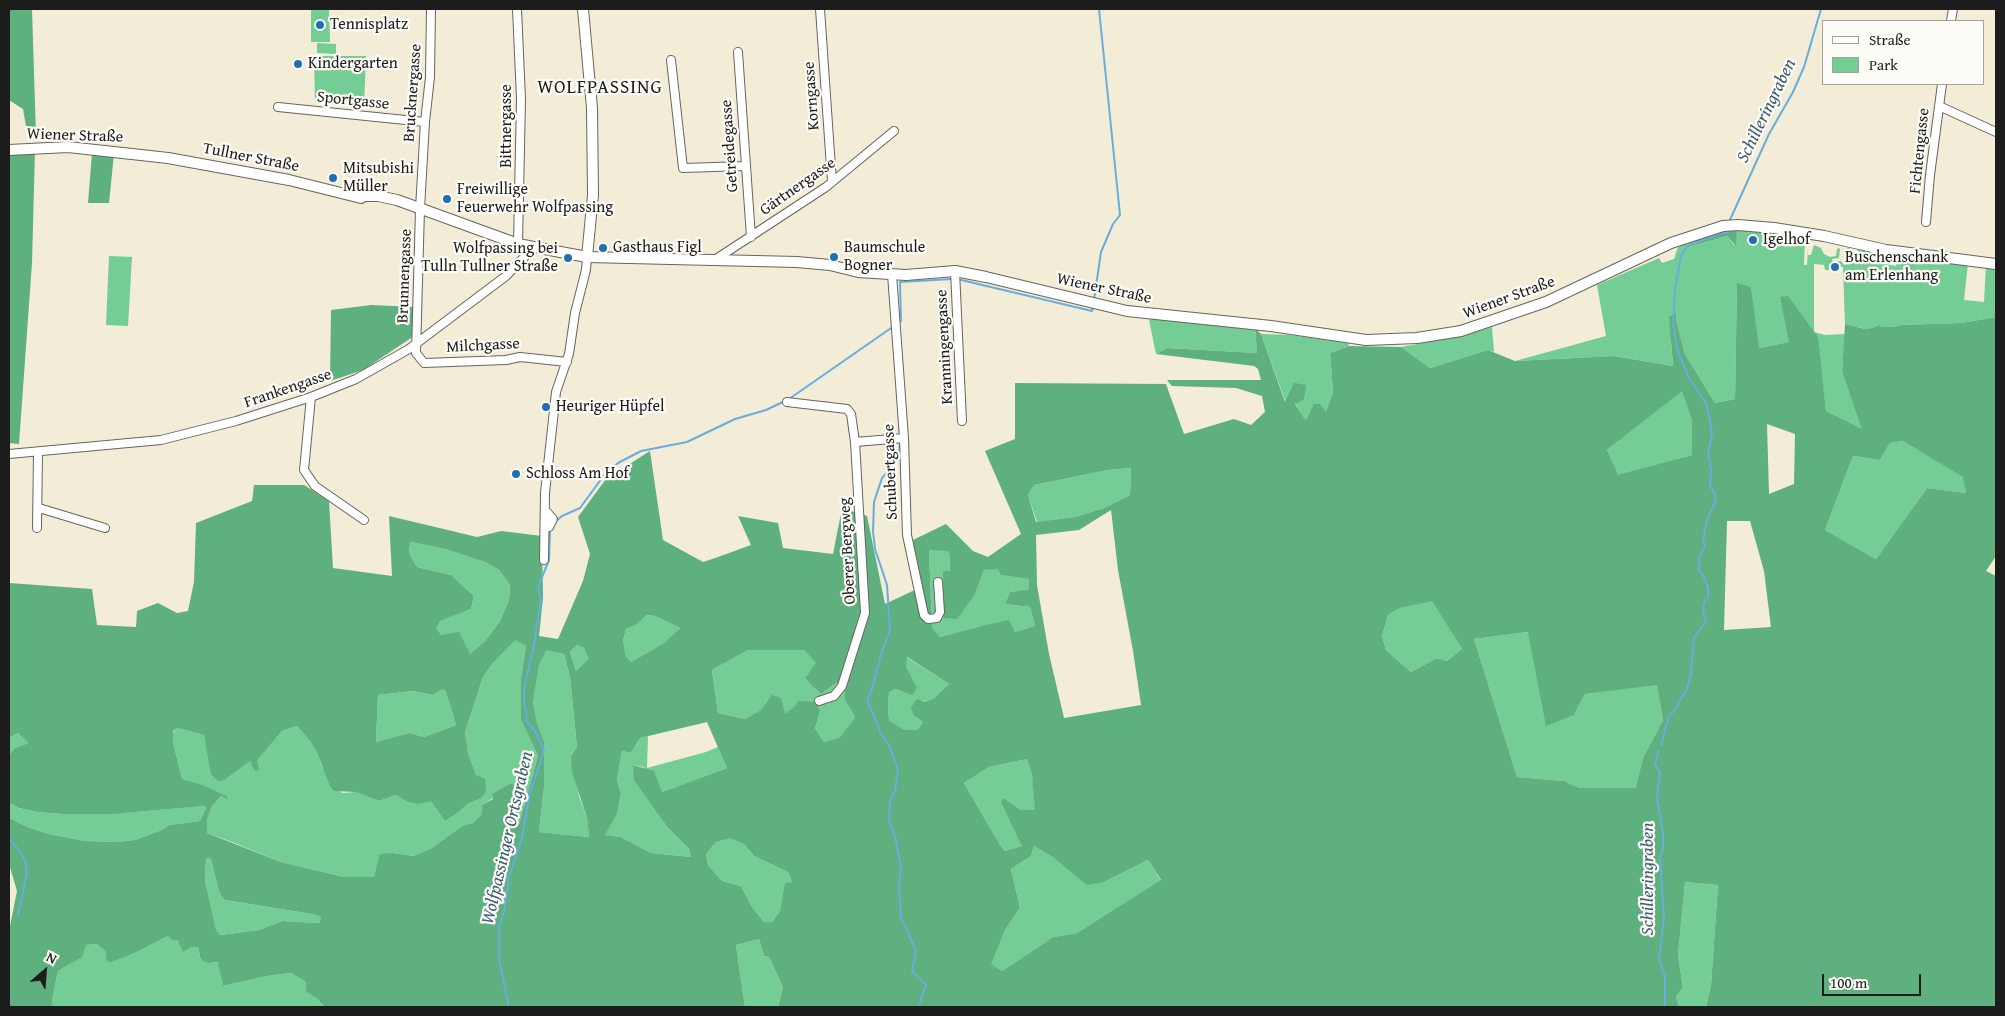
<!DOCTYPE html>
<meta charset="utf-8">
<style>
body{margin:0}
#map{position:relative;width:2005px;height:1016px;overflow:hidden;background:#f3ecd7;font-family:"Gentium Book Plus",serif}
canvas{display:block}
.frame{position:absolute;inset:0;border:10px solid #1c1c1c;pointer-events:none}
.legend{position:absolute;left:1822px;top:20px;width:162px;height:65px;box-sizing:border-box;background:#fdfcf7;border:1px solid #a3a29f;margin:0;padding:6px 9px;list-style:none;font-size:15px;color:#1c1c1c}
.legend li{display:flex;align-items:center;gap:10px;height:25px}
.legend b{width:25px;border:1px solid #a3a29f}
.north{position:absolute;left:20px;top:946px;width:50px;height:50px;-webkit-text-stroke:4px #fdfcf7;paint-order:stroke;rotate:27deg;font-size:14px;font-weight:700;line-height:20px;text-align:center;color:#1c1c1c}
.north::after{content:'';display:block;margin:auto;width:18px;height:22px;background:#1c1c1c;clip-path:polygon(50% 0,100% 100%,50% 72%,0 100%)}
.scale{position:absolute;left:1822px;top:974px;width:99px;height:22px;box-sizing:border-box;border:2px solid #1c1c1c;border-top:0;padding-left:6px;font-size:15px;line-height:18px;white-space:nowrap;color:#1c1c1c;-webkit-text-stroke:4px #fdfcf7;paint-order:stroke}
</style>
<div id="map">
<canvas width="2005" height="1016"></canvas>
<div class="frame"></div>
<ul class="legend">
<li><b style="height:6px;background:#fff"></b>Straße</li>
<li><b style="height:14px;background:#73cd94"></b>Park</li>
</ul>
<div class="north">N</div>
<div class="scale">100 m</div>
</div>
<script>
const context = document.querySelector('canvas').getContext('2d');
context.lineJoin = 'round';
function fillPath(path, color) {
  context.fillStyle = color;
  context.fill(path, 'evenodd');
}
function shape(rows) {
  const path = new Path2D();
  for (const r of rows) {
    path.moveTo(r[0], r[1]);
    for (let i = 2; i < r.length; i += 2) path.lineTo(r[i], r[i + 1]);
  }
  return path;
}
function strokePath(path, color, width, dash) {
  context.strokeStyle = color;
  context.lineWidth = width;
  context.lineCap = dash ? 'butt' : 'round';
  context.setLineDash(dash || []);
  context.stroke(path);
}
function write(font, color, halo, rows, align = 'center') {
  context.font = font + ' "Gentium Book Plus",serif';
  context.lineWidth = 4.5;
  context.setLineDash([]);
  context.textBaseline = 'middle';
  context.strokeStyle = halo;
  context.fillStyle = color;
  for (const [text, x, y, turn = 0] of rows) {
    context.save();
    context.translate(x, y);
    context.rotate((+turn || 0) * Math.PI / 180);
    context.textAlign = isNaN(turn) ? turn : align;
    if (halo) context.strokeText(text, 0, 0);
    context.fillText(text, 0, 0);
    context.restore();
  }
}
const green = shape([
 [311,9,329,9,330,42,311,42],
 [317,43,336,44,336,54,317,53],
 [314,56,366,56,364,106,315,102],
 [1737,230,1788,235,1796,239,1805,240,1804,265,1807,265,1808,248,1808,255,1811,255,1814,245,1821,248,1824,254,1830,257,1836,256,1837,249,1840,248,1839,258,1832,259,1833,262,1841,261,1844,265,1846,264,1847,248,1850,248,1853,253,1856,259,1862,257,1857,249,1882,254,1881,263,1896,266,1898,257,1968,263,1964,300,1984,302,1986,265,1996,266,1996,317,1961,323,1901,325,1894,327,1883,327,1879,325,1872,328,1865,329,1845,324,1843,267,1838,267,1838,264,1829,264,1829,270,1825,270,1824,265,1814,264,1814,332,1825,335,1845,334,1842,372,1863,430,1826,411,1817,337,1780,297,1790,342,1758,348,1751,288,1737,284,1735,399,1715,403,1685,354,1676,320,1676,313,1671,343,1673,366,1614,356,1515,361,1606,336,1597,285,1659,258,1662,263,1674,259,1678,247,1696,237,1697,245,1727,236,1735,246],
 [109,256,132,257,128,326,106,325],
 [1156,318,1255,328,1257,353,1167,348,1156,354,1149,320],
 [1492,327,1494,352,1488,350,1430,368,1401,347,1461,336],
 [1261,334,1290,335,1348,343,1349,346,1330,353,1333,392,1326,412,1306,422,1295,403,1286,403],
 [1682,390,1692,421,1692,455,1618,476,1607,450],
 [1903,441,1964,477,1966,493,1927,488,1876,559,1825,530,1853,456,1880,460,1890,443],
 [1131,468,1130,495,1104,508,1075,517,1037,522,1028,495,1034,485,1108,470],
 [411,542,445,549,485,562,499,570,510,585,509,600,500,621,485,641,470,654,441,635,435,628,439,621,471,609,474,596,451,575,417,567,410,555,409,548],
 [929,550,949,550,950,571,943,571,975,594,984,570,998,568,1002,575,1030,579,1029,589,1010,592,1005,604,1030,607,1035,626,1015,632,981,626,940,637,932,629],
 [1432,600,1462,649,1447,661,1437,658,1411,672,1386,650,1382,636,1388,615,1400,608],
 [647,615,655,616,680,628,664,643,631,662,626,656,623,641,626,629,636,625],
 [1528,632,1574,715,1585,694,1657,684,1663,720,1643,758,1637,788,1580,788,1564,781,1517,777,1474,639],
 [515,639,526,646,521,678,521,720,538,756,519,824,510,825,511,783,493,794,493,798,482,805,481,815,473,823,463,827,432,848,413,856,393,853,374,877,344,877,281,862,232,842,207,833,207,820,211,808,221,796,182,779,173,742,173,732,178,728,204,735,208,753,238,769,251,760,257,761,282,731,297,726,310,741,317,753,322,767,342,793,355,792,379,801,396,795,406,801,431,800,445,821,456,814,469,803,480,799,476,775,468,753,465,732,483,677,493,663],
 [577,645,584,648,590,659,576,671,570,652],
 [545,649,564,654,570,677,577,747,571,756,579,796,587,818,589,837,539,832,544,787,544,741,537,723,533,703,539,664],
 [748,650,804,650,817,663,805,678,812,686,821,694,836,683,845,687,845,700,855,717,840,737,824,742,815,728,820,712,795,706,785,715,762,709,745,719,718,713,712,670],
 [906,657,949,684,934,698,923,702,914,716,923,722,917,730,905,730,889,720,888,706,889,693,895,689,903,692],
 [443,689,446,692,456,725,424,737,409,733,376,742,378,695,413,691,433,695],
 [18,733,30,743,15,748,9,755,9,738],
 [648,736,647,768,706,752,718,747,727,768,662,792,643,767,634,765,653,806,668,828,689,849,691,857,651,853,621,837,604,835,617,814,621,794,617,780,622,751,631,753,640,738],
 [1027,759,1032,775,1036,810,1021,810,1004,798,1022,846,1005,851,1000,845,964,783,989,767],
 [9,803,19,808,37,812,62,814,134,812,204,806,206,808,200,821,170,825,159,831,135,840,115,842,85,841,49,834,30,828,9,818],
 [730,837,744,844,754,856,788,872,792,882,782,902,780,911,772,922,764,922,752,907,741,886,722,881,708,865,706,854,716,842],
 [1034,846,1054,858,1104,882,1148,860,1161,881,1077,933,1053,937,1002,971,990,964,1005,930,1020,908,1011,869,1031,856],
 [206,858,211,859,218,888,221,896,225,900,312,914,321,917,319,923,282,921,259,930,220,935,216,931,205,881],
 [1685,882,1718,885,1711,985,1706,1007,1679,1007,1676,997,1683,987,1678,956],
 [168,936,189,948,198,947,200,957,210,963,219,962,223,986,267,976,291,973,306,982,306,992,316,998,325,1007,53,1007,52,1001,58,971,70,964,86,945,97,944,106,952,111,961,137,952],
 [759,939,764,956,769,957,783,987,778,1007,745,1007,736,945]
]);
const forest = shape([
 [9,9,32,9,36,136,28,137,23,109,9,100],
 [35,150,32,263,19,444,9,443,9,153],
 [92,153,114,154,109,203,88,203],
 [1737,230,1736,246,1727,236,1696,245,1696,237,1716,231],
 [1737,283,1751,287,1759,348,1789,342,1780,297,1788,296,1818,337,1826,411,1862,429,1842,372,1845,324,1865,329,1872,328,1879,325,1883,327,1894,327,1901,325,1961,323,1996,317,1996,556,1986,571,1996,576,1996,1007,1706,1007,1711,985,1718,885,1685,882,1678,956,1683,987,1676,997,1679,1007,778,1007,783,987,769,957,764,956,759,939,736,945,745,1007,325,1007,316,998,306,992,306,982,291,973,267,976,223,986,218,962,210,963,204,962,200,957,198,947,189,948,183,952,178,941,172,940,168,936,137,952,111,962,106,960,106,952,97,944,86,945,82,957,58,971,52,1001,53,1007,9,1007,9,931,17,891,9,864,9,818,30,828,49,834,85,841,115,842,135,840,159,831,170,825,200,821,206,808,204,806,182,808,112,814,62,814,37,812,19,808,9,803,9,755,15,748,29,743,18,733,9,738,9,583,92,589,97,625,136,627,137,611,158,603,177,613,188,611,194,582,196,523,252,501,254,485,304,485,329,501,333,568,392,576,389,516,477,537,501,531,542,536,543,598,539,636,558,639,583,581,590,554,578,517,606,479,650,451,663,540,703,562,718,557,751,545,738,516,778,523,783,548,833,554,842,508,867,516,885,604,919,588,913,540,946,524,973,551,988,557,1021,534,985,451,1015,439,1015,383,1166,384,1184,434,1234,419,1251,425,1265,412,1262,396,1236,388,1172,386,1167,380,1261,380,1258,369,1254,366,1156,354,1167,348,1257,353,1255,328,1261,334,1285,402,1294,383,1306,385,1304,399,1295,404,1306,421,1314,404,1320,404,1326,412,1333,392,1330,353,1349,346,1401,347,1430,368,1488,350,1515,361,1614,356,1673,366,1669,317,1676,313,1676,320,1685,354,1715,403,1735,399],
 [1682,391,1692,421,1692,455,1618,475,1607,450],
 [1767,424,1795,434,1794,484,1769,494],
 [1903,441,1963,477,1966,493,1927,488,1876,559,1825,530,1853,456,1880,460,1890,443],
 [1131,468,1130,495,1104,508,1075,517,1036,522,1028,495,1034,485,1108,470],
 [1111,510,1118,570,1133,651,1141,705,1064,718,1049,654,1037,585,1036,535,1079,530],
 [1727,521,1750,521,1764,571,1771,627,1724,630],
 [411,542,445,549,485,562,499,570,510,585,509,600,500,621,485,641,470,654,459,632,441,635,436,628,440,621,471,609,474,596,451,575,417,567,410,555,409,548],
 [929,550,949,551,950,571,943,571,944,618,957,619,975,594,984,570,998,569,1001,575,1029,579,1029,589,1010,592,1005,604,1030,607,1035,626,1015,632,1009,620,981,626,940,637,932,628],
 [1432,601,1462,649,1447,661,1437,658,1411,672,1386,650,1382,636,1388,615,1400,608],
 [647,615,655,616,680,628,664,643,631,662,626,656,623,641,626,629,636,625],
 [1528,632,1546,726,1574,715,1585,694,1657,685,1663,720,1643,758,1636,788,1580,788,1564,781,1517,777,1474,639],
 [515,640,526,646,521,678,521,720,538,756,519,824,510,825,516,787,511,783,492,794,493,799,482,805,481,815,473,823,463,826,432,848,413,856,393,853,380,854,374,877,344,877,281,862,207,833,207,820,211,808,221,796,227,799,228,797,205,786,182,779,173,742,173,731,178,728,204,735,211,774,218,781,224,780,250,761,255,771,259,770,257,761,282,731,297,726,310,741,317,753,330,786,334,791,355,792,379,801,396,795,406,801,418,804,431,801,445,821,456,814,469,803,480,799,486,792,485,779,476,775,468,753,465,732,483,677,493,663],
 [577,645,584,648,589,659,576,671,570,652],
 [546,650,564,654,570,677,577,747,571,756,572,772,587,818,589,837,539,832,544,787,544,741,537,723,533,703,539,665],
 [748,650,804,650,816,663,805,678,812,686,821,694,836,683,845,687,845,700,855,717,840,737,824,742,815,728,820,712,816,702,798,701,795,706,785,714,781,698,772,695,762,709,745,719,718,713,712,670],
 [907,657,949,684,934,698,924,702,918,699,915,701,911,708,914,716,923,722,917,730,905,730,889,720,888,706,889,693,895,689,912,695,917,688,906,667],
 [443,689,446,692,456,725,424,737,409,733,376,742,378,695,413,691,433,695],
 [707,722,727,768,662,792,654,771,633,765,634,780,668,828,689,849,691,857,651,853,621,837,605,835,617,814,621,794,617,780,622,751,631,753,640,738],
 [1027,759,1032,775,1035,810,1021,810,1004,798,1001,802,1022,846,1005,851,1000,845,964,783,989,767],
 [730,838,744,844,754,856,788,872,792,882,785,883,780,911,772,922,764,922,752,907,741,886,722,881,708,865,706,854,716,842],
 [1034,846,1054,858,1087,885,1104,882,1148,860,1161,880,1077,933,1053,937,1002,971,991,964,1005,930,1020,908,1011,869,1031,856],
 [206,858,211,859,218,888,221,896,225,900,312,914,321,917,319,923,282,921,259,930,220,935,216,930,205,881],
 [371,305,414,307,414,336,363,370,330,381,331,310]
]);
const stream = shape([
 [1729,222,1769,134,1793,92,1804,67,1821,9],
 [957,279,1092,311,1093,307],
 [1094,300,1101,252,1113,224,1120,215,1099,9],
 [898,323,901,321,900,282,952,279],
 [789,399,894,326],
 [899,421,900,436],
 [900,441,899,455,895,464,882,478,874,502,873,531,875,549,887,585,890,630,881,654,872,689,867,701,877,722,880,733,889,745,898,770,895,790,890,802,889,821,895,836,901,867,899,887,901,917,916,951,912,971,926,985,918,1007],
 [555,522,562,516,580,508,605,474,618,463,641,451,687,442,735,419,766,410,785,401],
 [1661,745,1669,716,1676,709,1681,698,1686,692,1691,674,1694,637,1706,622,1703,611,1704,602,1708,597,1708,588,1703,575,1699,571,1699,558,1705,546,1703,541,1707,520,1715,502,1715,495,1710,485,1711,470,1708,453,1712,434,1707,405,1689,378,1677,349,1673,323,1675,289,1681,256,1686,247,1718,234,1729,232],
 [1658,752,1655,764,1660,772,1657,797,1663,833,1663,848,1660,858,1664,918,1659,959,1665,977,1665,1007],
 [9,838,21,853,25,860,27,873,18,915],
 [509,1007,499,959,499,926,504,912,509,877,522,838,529,796,544,751,535,731,526,721,527,712,524,704,524,689,533,650,541,601,538,587,549,560,550,530]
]);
const street = shape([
 [431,9,430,77,425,122,420,209,416,353,424,363,506,360,520,357,567,362],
 [517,9,521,99,518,244],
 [820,9,832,182],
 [1951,21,1953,9],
 [738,52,751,237],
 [671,60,683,168,745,166],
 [1939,106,1996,132],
 [278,107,425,122],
 [1926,222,1930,175,1942,84],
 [713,261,826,187,894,131],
 [955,271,962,421],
 [892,274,904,438,907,535,924,615,928,619,937,618,940,612,938,582],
 [311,397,304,470,315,486,364,520],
 [787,402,847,409,851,414,855,442,865,613,842,686,834,696,819,701],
 [855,442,904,438],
 [9,454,161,440,236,421,311,397,356,379,409,349,506,276,533,248],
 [39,508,105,528],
 [545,526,549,527,553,519,545,510],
 [37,528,38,452],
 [544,560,545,493,556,392,569,354,575,313,586,270,587,257]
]);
const secondary = shape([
 [583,9,592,108,593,195,587,257],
 [9,150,68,147,168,158,289,180,361,198],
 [355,196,378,196,397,200,518,244,587,257,797,262,830,265,858,272,906,275,955,271,986,277,1127,311,1271,326,1366,340,1417,338,1461,331,1546,302,1671,243,1723,226,1738,225,1774,228,1824,236,1886,250,1996,264]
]);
const markers = [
 [320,25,5,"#1f6fb2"],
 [298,64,5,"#1f6fb2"],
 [333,178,5,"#1f6fb2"],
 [447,199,5,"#1f6fb2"],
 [1753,240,5,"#1f6fb2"],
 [603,248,5,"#1f6fb2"],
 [834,257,5,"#1f6fb2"],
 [568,258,5,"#1f6fb2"],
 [1835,267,5,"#1f6fb2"],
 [546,407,5,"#1f6fb2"],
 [516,474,5,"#1f6fb2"]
];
const poiNames = [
 ["Tennisplatz",330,25],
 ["Kindergarten",308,64],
 ["Mitsubishi",343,169],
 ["Müller",343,187],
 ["Freiwillige",457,190],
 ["Feuerwehr Wolfpassing",457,208],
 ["Igelhof",1763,240],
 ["Gasthaus Figl",613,248],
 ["Baumschule",844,248],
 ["Bogner",844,266],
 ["Wolfpassing bei",558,249,"right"],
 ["Tulln Tullner Straße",558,267,"right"],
 ["Buschenschank",1845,258],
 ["am Erlenhang",1845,276],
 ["Heuriger Hüpfel",556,407],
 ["Schloss Am Hof",526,474]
];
const streetNames = [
 ["Brucknergasse",413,93,-86],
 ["Korngasse",812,96,-94],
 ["Sportgasse",353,101,6],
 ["Bittnergasse",507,126,-90],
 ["Wiener Straße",75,136,2],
 ["Getreidegasse",730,146,-94],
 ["Fichtengasse",1920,151,-84],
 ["Tullner Straße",251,158,11],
 ["Gärtnergasse",798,187,-35],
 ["Brunnengasse",405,276,-88],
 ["Wiener Straße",1104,289,12],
 ["Wiener Straße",1509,298,-20],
 ["Milchgasse",483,346,-3],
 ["Kranningengasse",945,347,-93],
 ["Frankengasse",288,389,-19],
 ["Schubertgasse",891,472,-92],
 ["Oberer Bergweg",848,551,-93]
];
const waterNames = [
 ["Schilleringraben",1767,111,-64],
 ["Wolfpassinger Ortsgraben",508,838,-77],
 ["Schilleringraben",1648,879,-90]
];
const quarterNames = [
 ["WOLFPASSING",600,88]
];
fillPath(green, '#73cd94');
fillPath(forest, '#5eb07e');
strokePath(stream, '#67adde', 2);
strokePath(street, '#67655d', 10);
strokePath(secondary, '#67655d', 12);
strokePath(street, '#fff', 8);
strokePath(secondary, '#fff', 10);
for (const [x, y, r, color] of markers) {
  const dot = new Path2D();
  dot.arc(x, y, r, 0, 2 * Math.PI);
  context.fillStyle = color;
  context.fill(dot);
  strokePath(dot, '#fdfcf7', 2);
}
write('16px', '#1c1c1c', '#fdfcf7', poiNames, 'left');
write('16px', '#1c1c1c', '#fdfcf7', streetNames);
write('italic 18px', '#3e5d73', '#fdfcf7', waterNames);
context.letterSpacing = '1px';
write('19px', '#1c1c1c', '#fdfcf7', quarterNames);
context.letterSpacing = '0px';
</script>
